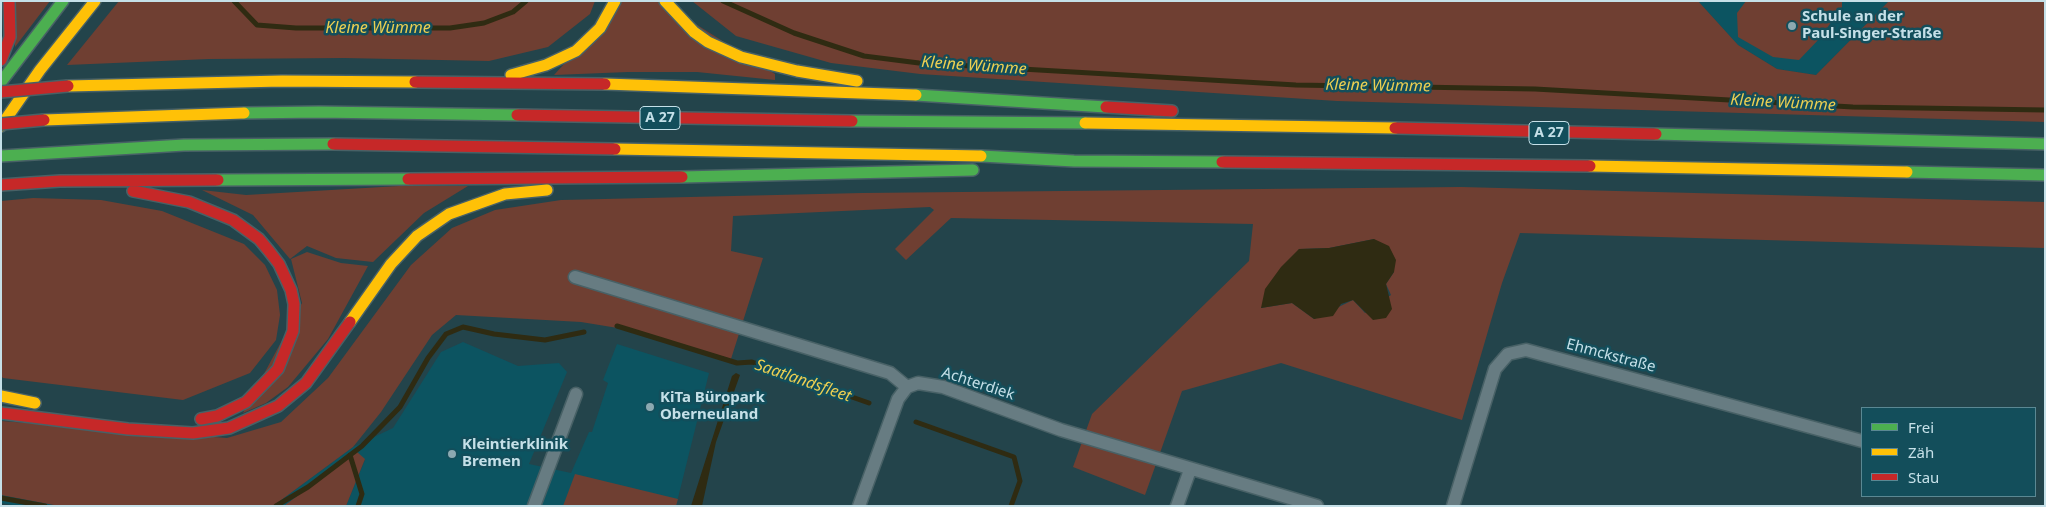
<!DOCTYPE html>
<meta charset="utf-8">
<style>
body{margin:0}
#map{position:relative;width:2046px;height:507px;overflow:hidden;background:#23444b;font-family:"Noto Sans",sans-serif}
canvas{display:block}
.frame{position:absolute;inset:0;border:2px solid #c5e0e8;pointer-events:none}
.legend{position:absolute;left:1861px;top:407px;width:175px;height:90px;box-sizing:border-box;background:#134e5b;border:1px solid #5a8893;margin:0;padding:6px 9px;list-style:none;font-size:15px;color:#c5e0e8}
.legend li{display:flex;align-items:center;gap:10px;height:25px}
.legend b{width:25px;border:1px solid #5a8893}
</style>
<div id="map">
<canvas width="2046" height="507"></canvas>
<div class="frame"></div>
<ul class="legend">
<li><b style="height:6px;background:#4caf50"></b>Frei</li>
<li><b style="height:6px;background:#ffc107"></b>Zäh</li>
<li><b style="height:6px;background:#c62828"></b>Stau</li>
</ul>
</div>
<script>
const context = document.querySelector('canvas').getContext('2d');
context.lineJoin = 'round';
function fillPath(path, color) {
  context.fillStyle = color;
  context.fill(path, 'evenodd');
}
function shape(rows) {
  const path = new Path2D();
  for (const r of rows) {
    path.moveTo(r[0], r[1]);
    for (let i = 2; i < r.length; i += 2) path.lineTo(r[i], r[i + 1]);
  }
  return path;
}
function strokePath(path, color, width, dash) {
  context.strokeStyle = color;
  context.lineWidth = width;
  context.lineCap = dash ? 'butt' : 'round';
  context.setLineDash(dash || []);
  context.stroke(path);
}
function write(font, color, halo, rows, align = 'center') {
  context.font = font + ' "Noto Sans",sans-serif';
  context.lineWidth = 5;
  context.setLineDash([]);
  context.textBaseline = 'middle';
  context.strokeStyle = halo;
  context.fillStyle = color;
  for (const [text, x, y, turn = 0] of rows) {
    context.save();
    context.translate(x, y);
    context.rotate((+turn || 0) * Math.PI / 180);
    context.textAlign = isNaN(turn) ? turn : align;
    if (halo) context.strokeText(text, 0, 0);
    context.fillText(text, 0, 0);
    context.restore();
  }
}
const built = shape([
 [1698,1,1889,1,1816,75,1777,69,1738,45],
 [463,342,518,366,559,363,567,372,529,464,571,473,589,432,592,432,608,383,603,380,617,344,709,373,676,506,346,506,365,460,356,451,284,506,273,506,353,447,393,428,441,352],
 [1,495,59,506,17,506,1,503]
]);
const green = shape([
 [15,1,50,1,15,47],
 [119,1,595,1,590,14,548,47,489,61,344,58,209,59,67,65],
 [621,1,659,1,775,74,775,80,697,72,628,72,554,75],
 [692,1,1698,1,1738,45,1777,69,1816,75,1889,1,2045,1,2045,122,1337,101,920,74,831,63,736,36],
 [1746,1,1842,1,1842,7,1820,38,1799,60,1773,57,1738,37,1737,13],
 [399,186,468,186,424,213,373,262,336,258,307,246,290,259,253,215,202,190,246,195],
 [1461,187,2045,202,2045,248,1520,233,1502,283,1462,420,1281,363,1182,391,1145,495,1073,467,1092,414,1249,261,1253,224,951,218,906,260,895,249,934,210,930,207,733,216,731,251,763,258,731,359,636,331,581,322,456,315,432,335,381,412,353,447,273,506,59,506,1,495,1,421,227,438,281,422,328,378,411,265,452,228,495,210,561,200,862,193],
 [1374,239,1394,272,1386,284,1391,295,1365,313,1353,300,1314,319,1292,303,1261,308,1299,249,1329,248],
 [33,198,101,200,162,211,244,244,265,265,277,290,280,315,276,340,250,373,183,400,3,378,1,376,1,201],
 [307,252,341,263,368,266,328,339,288,387,266,403,243,413,302,303,291,259],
 [356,451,365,459,346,506,284,506],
 [575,474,678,499,676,506,563,506]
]);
const water = shape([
 [1374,239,1389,246,1396,260,1394,272,1386,284,1392,309,1386,318,1373,320,1353,300,1341,304,1333,316,1314,319,1292,303,1261,308,1265,289,1281,267,1299,249,1329,248],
 [736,373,740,375,716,442,702,506,691,506,732,376]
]);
const stream = shape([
 [234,1,257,25,296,28,450,28,484,23,513,12,526,1],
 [723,1,794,33,864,56,919,63,1296,85,1535,89,1853,107,2045,110],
 [617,326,737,363,752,362,869,403],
 [916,422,1014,457,1020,481,1011,506],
 [350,455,362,494,358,506],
 [1,498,45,506],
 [276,506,308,487,362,446,400,407,428,358,446,334,463,327,494,334,545,340,584,332]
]);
const street = shape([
 [575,277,890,373,907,387],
 [907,387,918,383,943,387,1061,430,1317,506],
 [534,506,576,394],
 [859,506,898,399,907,387],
 [1177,506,1190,470],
 [1453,506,1495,369,1508,354,1526,350,1862,441]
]);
const fast = shape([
 [1,82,63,1],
 [916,95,1106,107],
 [244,113,319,112,517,115],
 [852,121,1085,123],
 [1656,134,2045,144],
 [1,156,184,145,333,144],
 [981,156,1074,161,1222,162],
 [1907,172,2045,175],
 [682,177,973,170],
 [218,180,408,179]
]);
const slow = shape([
 [665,1,694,32,708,42,741,57,797,71,857,81],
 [511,75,546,65,576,51,600,28,615,1],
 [605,84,916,95],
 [68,86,282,81,415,82],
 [44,120,244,113],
 [1085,123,1395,128],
 [1,126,40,70,95,1],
 [615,149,981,156],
 [1590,166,1907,172],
 [350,322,391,264,417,236,449,214,505,194,547,190],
 [1,396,35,403]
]);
const jam = shape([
 [1,60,10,37,9,1],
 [415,82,605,84],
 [1106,107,1172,111],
 [517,115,852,121],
 [1395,128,1656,134],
 [333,144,615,149],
 [1222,162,1590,166],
 [408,179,682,177],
 [1,185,60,181,218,180],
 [133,191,189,202,233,220,259,239,269,251,279,264,291,290,294,304,293,331,278,369,246,402,217,416,201,419],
 [1,413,128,429,193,433,229,428,278,406,306,383,350,322]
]);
const jamBridge = shape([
 [1,92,68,86],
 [1,124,44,120]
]);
const markers = [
 [1792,26,5,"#8ca9b1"],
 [650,407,5,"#8ca9b1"],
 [452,454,5,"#8ca9b1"]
];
const shields = [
 [660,118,40],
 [1549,133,40]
];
const shieldNames = [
 ["A 27",660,118],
 ["A 27",1549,133]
];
const poiNames = [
 ["Schule an der",1802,17],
 ["Paul-Singer-Straße",1802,34],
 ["KiTa Büropark",660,398],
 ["Oberneuland",660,415],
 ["Kleintierklinik",462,445],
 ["Bremen",462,462]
];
const streetNames = [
 ["Ehmckstraße",1611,356,15],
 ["Achterdiek",978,384,18]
];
const waterNames = [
 ["Kleine Wümme",378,28],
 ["Kleine Wümme",974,66,4],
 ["Kleine Wümme",1378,86,1],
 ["Kleine Wümme",1783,103,3],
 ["Saatlandsfleet",803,381,19]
];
fillPath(built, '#0c5461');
fillPath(green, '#6f3f32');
fillPath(water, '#2f2b12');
strokePath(stream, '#2f2b12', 5);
strokePath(street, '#486166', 15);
strokePath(fast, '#486166', 14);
strokePath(slow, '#486166', 14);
strokePath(jam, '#486166', 14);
strokePath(street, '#677c82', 12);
strokePath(fast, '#4caf50', 11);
strokePath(slow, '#ffc107', 11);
strokePath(jam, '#c62828', 11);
strokePath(jamBridge, '#486166', 14, []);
strokePath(jamBridge, '#c62828', 11);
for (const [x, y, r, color] of markers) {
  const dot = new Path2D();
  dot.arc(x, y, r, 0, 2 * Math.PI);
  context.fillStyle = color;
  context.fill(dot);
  strokePath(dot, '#134e5b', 2);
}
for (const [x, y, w] of shields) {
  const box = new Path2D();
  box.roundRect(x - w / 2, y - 11.5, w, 23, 4);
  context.fillStyle = '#134e5b';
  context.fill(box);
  strokePath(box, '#c5e0e8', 1);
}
write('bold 14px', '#c5e0e8', null, shieldNames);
write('bold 15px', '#c5e0e8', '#134e5b', poiNames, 'left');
write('15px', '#c5e0e8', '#134e5b', streetNames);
write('italic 16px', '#eccf52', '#134e5b', waterNames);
</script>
